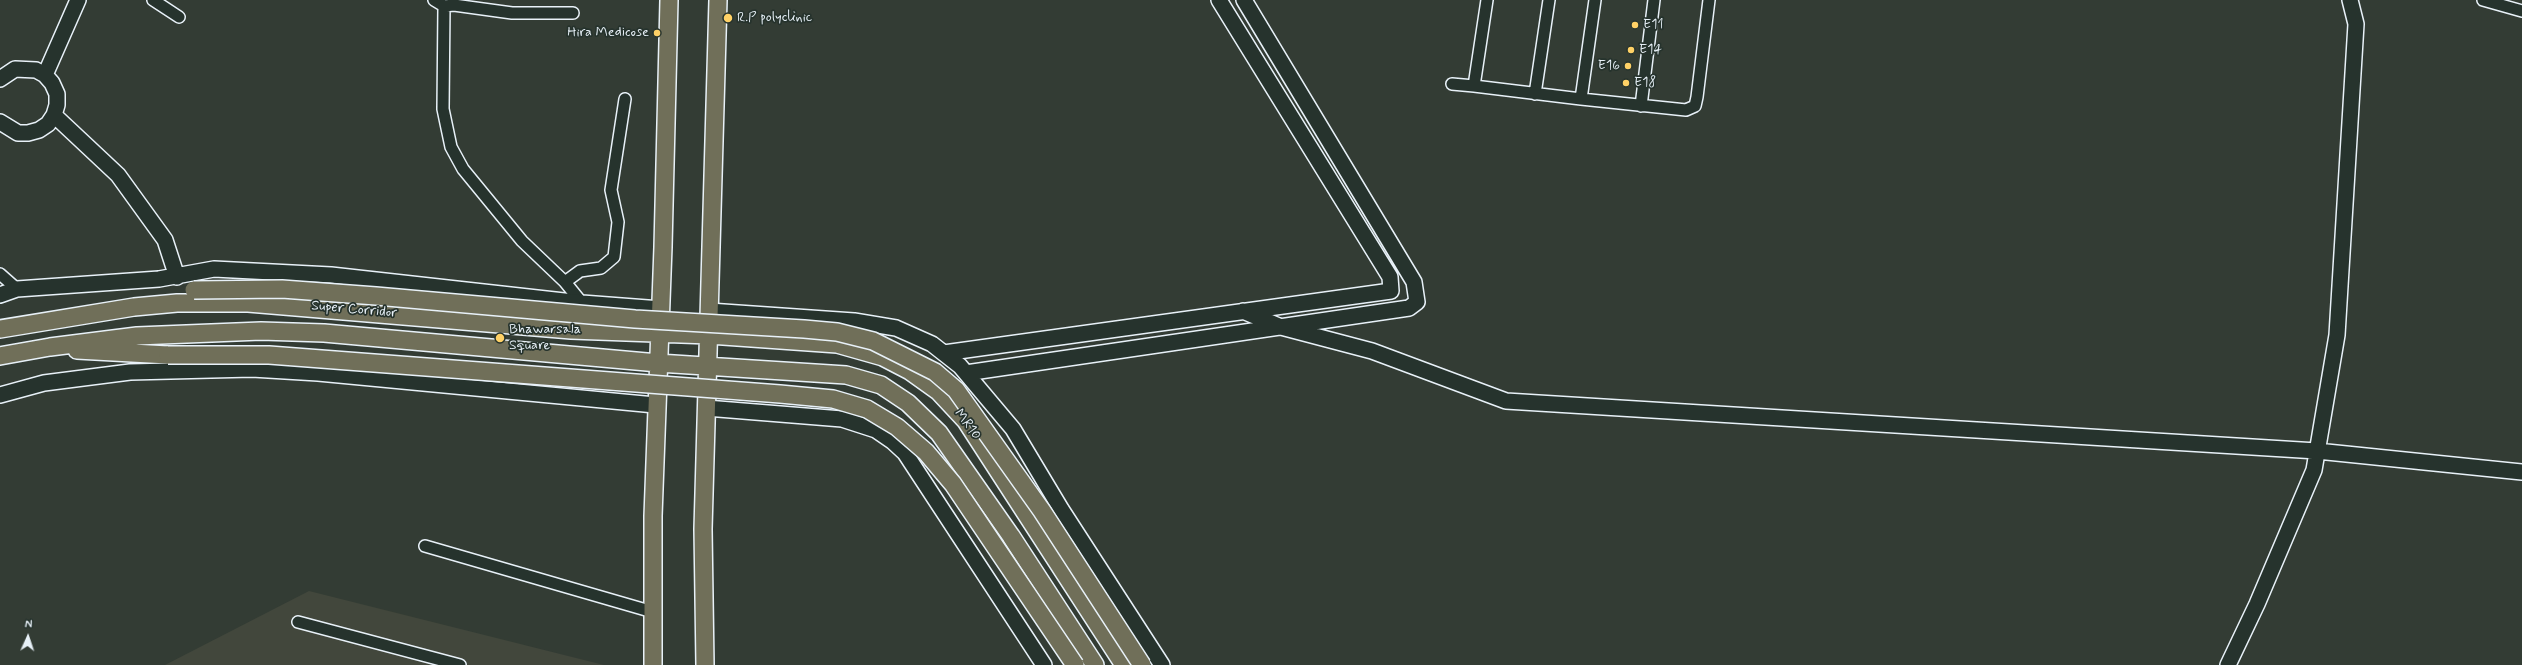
<!DOCTYPE html>
<style>
body{margin:0}
#map{position:relative;width:2522px;height:665px;overflow:hidden;background:#333c34;font-family:Mynerve,sans-serif}
canvas{display:block}
.north{position:absolute;left:8px;top:617px;width:40px;height:40px;-webkit-text-stroke:3px #26332d;paint-order:stroke;rotate:3deg;font-size:11px;font-weight:700;line-height:16px;text-align:center;color:#e8f1f8}
.north::after{content:'';display:block;margin:auto;width:14px;height:18px;background:#e8f1f8;clip-path:polygon(50% 0,100% 100%,50% 72%,0 100%)}
</style>
<div id="map">
<canvas width="2522" height="665"></canvas>
<div class="north">N</div>
</div>
<script>
const context = document.querySelector('canvas').getContext('2d');
context.lineJoin = 'round';
function fillPath(path, color) {
  context.fillStyle = color;
  context.fill(path, 'evenodd');
}
function shape(rows) {
  const path = new Path2D();
  for (const r of rows) {
    path.moveTo(r[0], r[1]);
    for (let i = 2; i < r.length; i += 2) path.lineTo(r[i], r[i + 1]);
  }
  return path;
}
function strokePath(path, color, width, dash) {
  context.strokeStyle = color;
  context.lineWidth = width;
  context.lineCap = dash ? 'butt' : 'round';
  context.setLineDash(dash || []);
  context.stroke(path);
}
function write(font, color, halo, rows, align = 'center') {
  context.font = font + ' Mynerve,sans-serif';
  context.lineWidth = 3.5;
  context.setLineDash([]);
  context.textBaseline = 'middle';
  context.strokeStyle = halo;
  context.fillStyle = color;
  for (const [text, x, y, turn = 0] of rows) {
    context.save();
    context.translate(x, y);
    context.rotate((+turn || 0) * Math.PI / 180);
    context.textAlign = isNaN(turn) ? turn : align;
    if (halo) context.strokeText(text, 0, 0);
    context.fillText(text, 0, 0);
    context.restore();
  }
}
const built = shape([
 [309,591,604,665,165,665]
]);
const street = shape([
 [153,0,179,17],
 [434,0,444,6,443,109,451,147,463,169,522,241,565,282,582,303],
 [1487,0,1474,86,1581,99],
 [1595,0,1581,99,1686,110,1695,106,1697,97,1709,0],
 [2483,0,2522,11],
 [444,6,454,5,512,13,573,13],
 [1452,84,1474,86],
 [1535,94,1549,0],
 [1641,106,1654,0],
 [0,274,17,289],
 [565,282,580,271,601,268,614,257,618,222,611,190,625,99],
 [425,546,653,612],
 [298,622,460,665]
]);
const secondary = shape([
 [45,75,78,0],
 [0,79,15,69,36,70,45,75,52,83,57,94,57,105,54,115,48,124,39,130,28,133,18,133,0,122],
 [54,115,118,175,165,240,177,277],
 [0,295,17,289,159,279,214,269,331,275,582,303,661,309],
 [709,311,854,321,896,328,932,344,960,366,1013,429,1061,509,1162,665],
 [1243,311,1281,327,1372,351,1506,401,2317,451,2522,472],
 [944,353,1391,291,1390,277,1219,0],
 [966,373,1409,308,1417,302,1414,282,1244,0],
 [0,395,44,383,130,372,252,369,318,373,655,405],
 [706,408,842,419,876,430,892,441,905,453,1044,665],
 [2228,665,2257,604,2314,470,2337,335,2356,24,2350,0]
]);
const primary = shape([
 [0,329,134,307,177,303,248,303,571,330,709,335,837,344,883,357,910,371,938,391,966,421,1124,665],
 [77,350,168,355],
 [0,356,50,347,137,336,261,331,324,333,658,363,846,375,881,385,908,403,939,433,1011,536,1095,665],
 [653,665,653,516,663,247,669,0],
 [705,665,703,529,718,0]
]);
const primaryBridge = shape([
 [194,290,282,289,376,296,635,319,804,329,837,332,873,341,935,372,956,390,1042,511,1142,665],
 [168,355,269,355,780,394,833,399,867,409,897,427,926,452,953,484,1075,665]
]);
const markers = [
 [728,18,5,"#ffd166"],
 [1635,25,4,"#ffd166"],
 [657,33,4,"#ffd166"],
 [1631,50,4,"#ffd166"],
 [1628,66,4,"#ffd166"],
 [1626,83,4,"#ffd166"],
 [500,338,5,"#ffd166"]
];
const poiNames = [
 ["R.P polyclinic",737,18],
 ["E11",1643,25],
 ["Hira Medicose",649,33,"right"],
 ["E14",1639,50],
 ["E16",1620,66,"right"],
 ["E18",1634,83],
 ["Bhawarsala",509,330],
 ["Square",509,346]
];
const streetNames = [
 ["Super Corridor",354,310,5],
 ["MR10",967,425,53]
];
fillPath(built, '#42473c');
strokePath(street, '#e8f1f8', 14);
strokePath(secondary, '#e8f1f8', 18);
strokePath(primary, '#e8f1f8', 20);
strokePath(street, '#26332d', 11);
strokePath(secondary, '#26332d', 15);
strokePath(primary, '#706f59', 17);
strokePath(primaryBridge, '#e8f1f8', 20, []);
strokePath(primaryBridge, '#706f59', 17);
for (const [x, y, r, color] of markers) {
  const dot = new Path2D();
  dot.arc(x, y, r, 0, 2 * Math.PI);
  context.fillStyle = color;
  context.fill(dot);
  strokePath(dot, '#26332d', 1.5);
}
write('14px', '#e8f1f8', '#26332d', poiNames, 'left');
write('14px', '#e8f1f8', '#26332d', streetNames);
</script>
